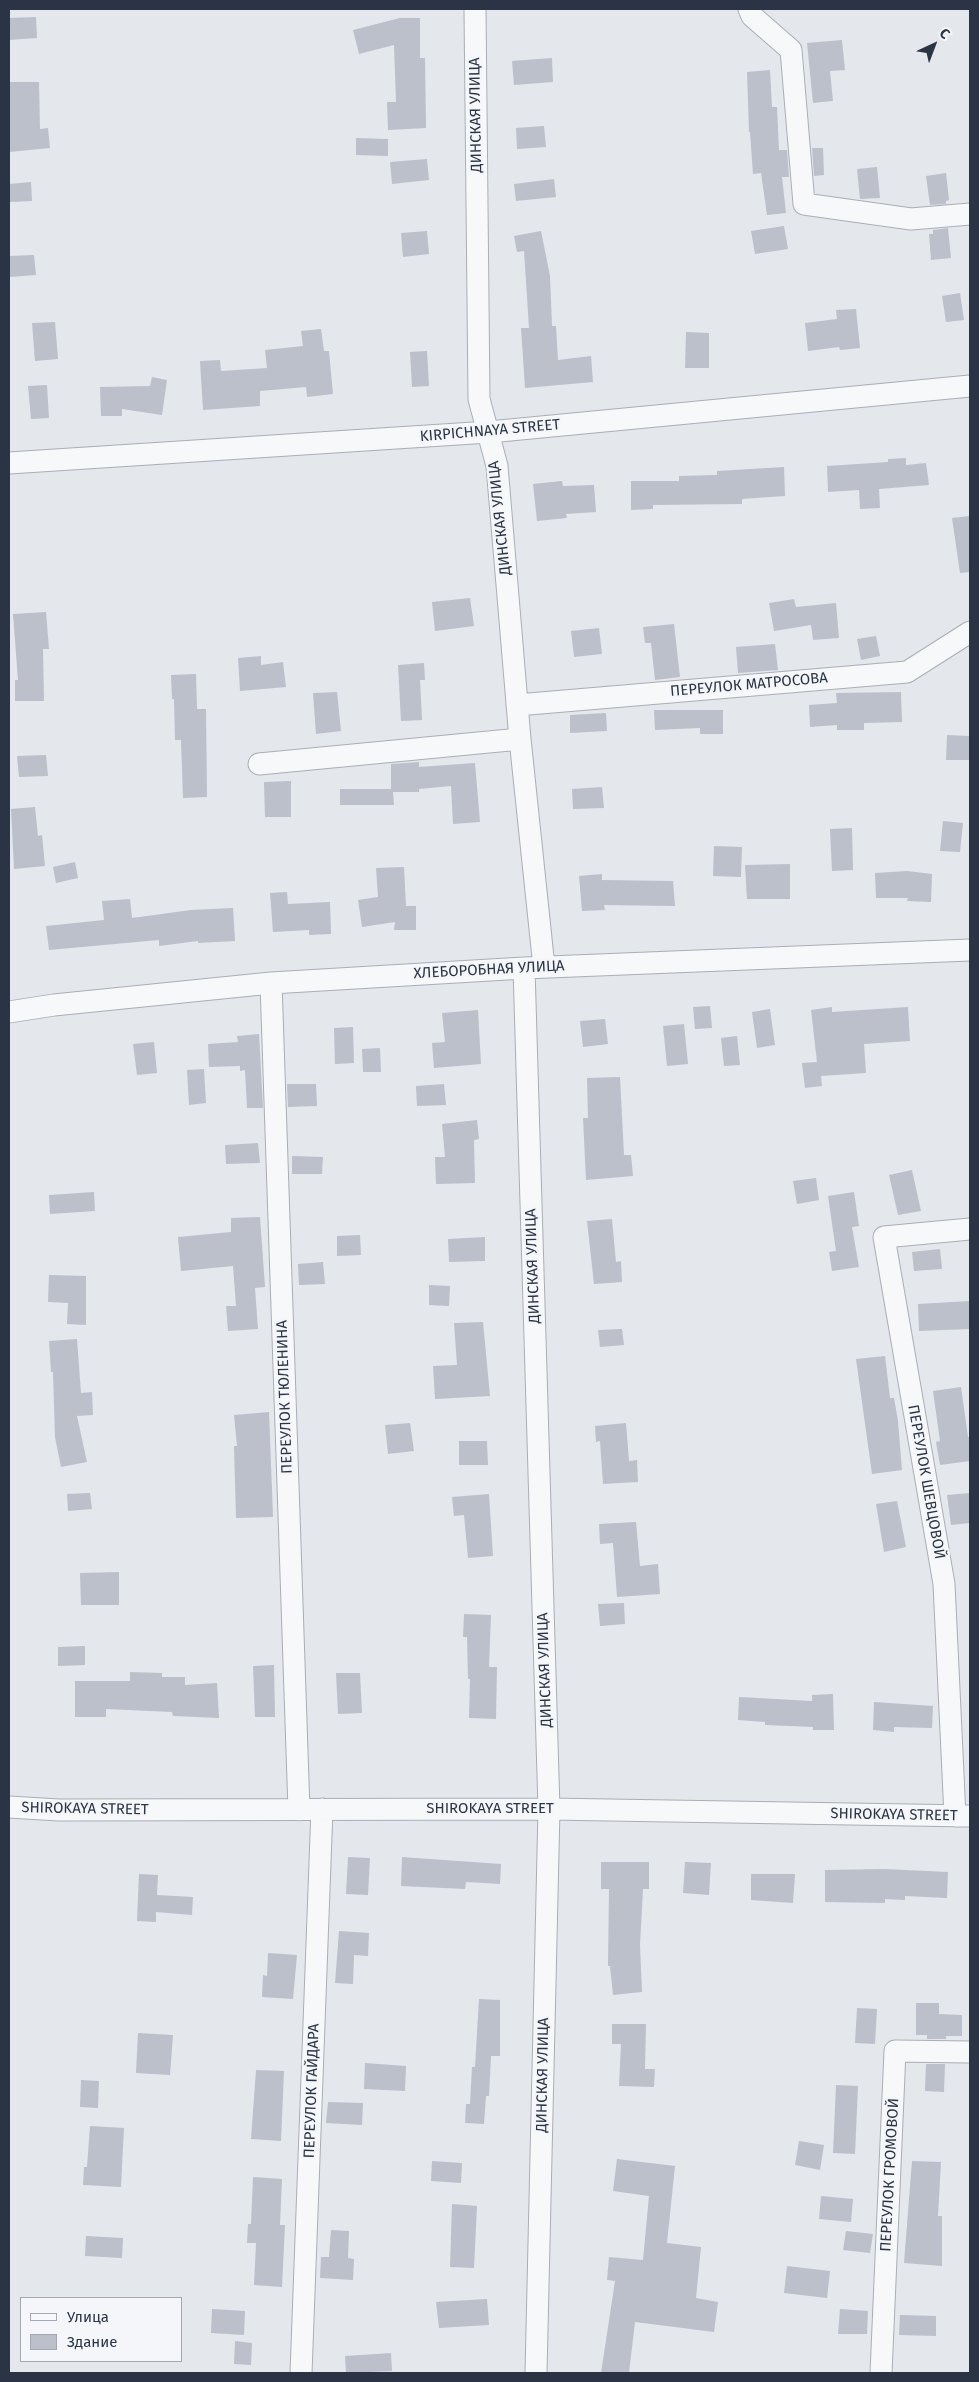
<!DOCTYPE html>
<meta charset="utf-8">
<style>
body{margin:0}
#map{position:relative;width:979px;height:2382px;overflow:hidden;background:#e4e7ec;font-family:"Fira Sans",sans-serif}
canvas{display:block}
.frame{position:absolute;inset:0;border:10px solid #2b3445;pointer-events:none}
.legend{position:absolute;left:20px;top:2297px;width:162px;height:65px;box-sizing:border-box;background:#f4f6f9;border:1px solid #a4a8b1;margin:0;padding:6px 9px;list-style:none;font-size:15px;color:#2b3445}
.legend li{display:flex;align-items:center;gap:10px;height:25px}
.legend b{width:25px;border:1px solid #a4a8b1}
.north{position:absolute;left:909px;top:20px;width:50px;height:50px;-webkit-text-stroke:4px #f4f6f9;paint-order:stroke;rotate:43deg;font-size:14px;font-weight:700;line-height:20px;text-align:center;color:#2b3445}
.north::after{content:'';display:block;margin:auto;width:18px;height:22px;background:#2b3445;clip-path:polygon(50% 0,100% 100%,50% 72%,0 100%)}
</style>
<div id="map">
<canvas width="979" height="2382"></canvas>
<div class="frame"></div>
<ul class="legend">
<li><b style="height:6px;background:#f7f8fa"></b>Улица</li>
<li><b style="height:14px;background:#bbc0ca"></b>Здание</li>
</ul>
<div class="north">С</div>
</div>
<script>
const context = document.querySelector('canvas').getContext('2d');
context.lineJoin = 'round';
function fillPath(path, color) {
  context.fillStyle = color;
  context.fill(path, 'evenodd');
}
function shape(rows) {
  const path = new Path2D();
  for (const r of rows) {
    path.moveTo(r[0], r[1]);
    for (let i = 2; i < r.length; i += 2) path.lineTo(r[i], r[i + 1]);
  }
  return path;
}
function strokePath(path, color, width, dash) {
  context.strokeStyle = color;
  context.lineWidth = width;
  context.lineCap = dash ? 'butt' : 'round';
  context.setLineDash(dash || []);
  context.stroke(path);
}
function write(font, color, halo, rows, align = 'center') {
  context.font = font + ' "Fira Sans",sans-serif';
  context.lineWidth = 4.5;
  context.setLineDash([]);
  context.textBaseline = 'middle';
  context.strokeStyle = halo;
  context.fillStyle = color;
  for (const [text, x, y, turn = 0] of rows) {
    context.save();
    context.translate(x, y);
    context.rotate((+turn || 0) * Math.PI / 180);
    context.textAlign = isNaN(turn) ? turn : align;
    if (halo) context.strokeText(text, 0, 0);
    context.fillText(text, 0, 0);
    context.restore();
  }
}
const building = shape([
 [36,17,37,38,9,40,9,18],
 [400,18,420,18,420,58,425,58,426,128,388,130,387,102,396,102,394,45,359,54,353,30],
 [842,40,845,70,830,71,833,101,813,103,807,43],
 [552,58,553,82,514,85,512,61],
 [770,70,772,107,777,107,779,150,787,150,789,177,782,177,786,213,767,215,761,173,753,174,750,132,749,132,747,72],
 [9,82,39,82,40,129,48,128,50,148,9,152],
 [544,126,546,147,517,149,516,128],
 [356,138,388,139,388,156,356,155],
 [812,148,823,148,824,175,814,176],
 [427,159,429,180,392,184,390,162],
 [877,167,880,198,860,199,857,169],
 [946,173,949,200,946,201,946,204,930,205,926,176],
 [554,179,556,197,516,201,514,184],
 [31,182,32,201,10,202,9,184],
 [784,226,788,249,755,254,751,231],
 [948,228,951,258,931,260,929,234,933,234,933,230],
 [427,231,429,254,403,257,401,233],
 [541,231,550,276,552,326,556,326,558,360,591,356,593,382,525,388,521,328,529,328,524,251,517,252,514,236],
 [34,255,36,275,9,277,9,256],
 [960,293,964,320,946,322,942,296],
 [856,309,860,348,840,350,839,347,808,351,805,323,837,319,836,310],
 [55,322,58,359,35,361,32,323],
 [321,329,324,351,329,351,333,394,307,397,306,387,260,391,260,406,203,410,200,361,220,360,221,371,267,368,265,350,303,346,301,331],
 [686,332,709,333,709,368,685,368],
 [427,351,429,386,412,387,410,352],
 [152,377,167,380,162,415,122,409,122,416,101,416,100,387,150,386],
 [47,385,49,418,31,419,28,386],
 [906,458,906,465,926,463,929,485,879,489,880,508,860,509,859,490,828,492,827,466,888,462,888,459],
 [784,467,785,496,742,499,742,504,653,505,653,509,631,510,631,481,679,481,679,476,717,475,717,471],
 [562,481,563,486,594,485,596,512,566,514,567,518,537,521,533,484],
 [970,516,970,572,960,573,952,518],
 [470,598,474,626,435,631,432,602],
 [794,599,796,607,836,603,839,638,813,640,811,625,774,631,769,603],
 [46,612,49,649,43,649,44,701,15,701,15,680,18,680,13,614],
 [674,624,680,677,655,680,651,643,645,643,643,627],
 [599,628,602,654,574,657,571,631],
 [876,636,880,656,861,660,857,639],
 [775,644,778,670,738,673,736,647],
 [261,656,261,665,283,662,286,687,240,691,238,658],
 [424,663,425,680,420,680,422,720,401,721,398,665],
 [196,674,197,709,206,709,207,797,183,798,181,740,175,740,174,699,172,699,171,675],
 [337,692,341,731,316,734,313,693],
 [901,692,902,722,864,723,864,730,837,730,837,725,810,727,809,705,837,703,836,693],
 [654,710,723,710,723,734,700,734,700,728,655,730],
 [606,713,607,731,570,733,570,715],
 [947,735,970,736,970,760,946,760],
 [46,755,48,776,19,777,17,756],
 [419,762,419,767,475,763,480,822,453,824,451,786,419,789,419,792,393,792,394,805,340,805,340,789,391,789,391,764],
 [291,781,291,817,265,817,264,782],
 [602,787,604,808,573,809,572,789],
 [35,807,38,836,42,835,45,866,14,869,11,809],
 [943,821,963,823,960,852,940,851],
 [852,828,853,870,832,871,830,829],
 [714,846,742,847,741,877,713,876],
 [75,862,78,878,56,883,53,867],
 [790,864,790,899,747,899,745,865],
 [404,867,406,906,416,906,416,930,394,930,395,922,362,927,358,900,378,897,376,868],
 [907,871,932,874,931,902,907,901,908,898,876,898,875,873],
 [602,874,602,880,673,881,675,906,604,905,605,910,582,911,579,876],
 [287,892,288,904,330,902,331,934,309,935,309,930,273,932,270,893],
 [130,899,132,918,191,910,233,908,235,941,198,943,198,941,159,946,159,940,49,950,46,926,104,920,102,901],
 [710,1006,712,1028,695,1029,693,1007],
 [832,1007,832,1012,908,1007,910,1041,864,1044,866,1073,821,1076,822,1086,805,1088,802,1063,817,1062,811,1010],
 [770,1009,775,1045,757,1048,752,1012],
 [478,1010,481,1064,434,1068,432,1043,445,1042,442,1013],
 [605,1019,608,1044,583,1047,580,1021],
 [684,1024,688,1064,667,1066,663,1026],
 [353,1027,354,1063,335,1064,334,1028],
 [259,1034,263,1108,247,1108,245,1070,240,1071,240,1066,209,1067,208,1044,238,1042,237,1036],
 [737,1036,740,1065,724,1066,721,1038],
 [154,1042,157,1073,137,1075,133,1044],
 [380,1048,381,1072,363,1072,362,1049],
 [204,1069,206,1103,189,1105,187,1070],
 [620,1077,624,1155,631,1155,633,1176,586,1180,583,1118,588,1118,587,1078],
 [287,1084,316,1084,317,1106,288,1107],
 [444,1084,446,1105,417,1106,416,1086],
 [477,1120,479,1139,474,1140,475,1183,436,1184,435,1157,445,1157,442,1124],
 [258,1143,260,1163,226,1164,225,1145],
 [292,1156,323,1157,322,1174,292,1174],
 [912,1170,921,1211,898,1215,889,1175],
 [816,1178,819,1200,797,1204,793,1181],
 [94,1192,95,1211,50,1214,49,1195],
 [854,1192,859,1226,852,1227,859,1267,832,1271,829,1252,836,1251,828,1196],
 [260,1217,265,1287,255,1288,258,1329,228,1331,226,1306,236,1306,233,1266,181,1271,178,1237,231,1232,231,1218],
 [612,1219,616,1262,621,1261,622,1282,594,1284,587,1221],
 [360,1235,361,1255,337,1256,337,1236],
 [485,1237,485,1261,449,1262,448,1239],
 [940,1249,942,1269,914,1271,912,1252],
 [323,1262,325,1284,299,1285,298,1264],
 [49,1275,86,1276,86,1325,67,1324,68,1303,48,1302],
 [429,1285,450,1286,449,1306,429,1305],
 [970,1301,970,1329,919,1331,918,1304],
 [483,1322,490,1396,435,1399,433,1366,457,1365,454,1323],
 [622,1329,624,1345,600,1347,598,1330],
 [77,1339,81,1393,92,1392,93,1415,77,1416,87,1462,61,1467,55,1437,53,1372,51,1372,49,1341],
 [885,1356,890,1398,894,1398,898,1421,902,1470,872,1474,856,1359],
 [961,1387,968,1437,970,1437,970,1461,940,1465,936,1442,940,1441,933,1391],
 [269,1412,273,1517,236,1518,234,1446,237,1446,234,1415],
 [410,1423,414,1451,388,1454,385,1425],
 [626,1423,629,1461,637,1460,638,1482,603,1484,600,1441,596,1442,595,1426],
 [459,1441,487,1441,488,1465,459,1465],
 [90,1493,92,1509,68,1511,67,1494],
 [970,1493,970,1523,951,1525,947,1495],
 [489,1494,493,1556,468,1558,464,1515,454,1516,452,1497],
 [897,1501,906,1547,884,1552,876,1504],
 [636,1522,640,1566,658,1564,660,1594,617,1597,613,1543,600,1544,599,1524],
 [119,1572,119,1605,81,1605,80,1573],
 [624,1603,625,1624,600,1626,598,1604],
 [464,1614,491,1615,489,1667,497,1667,496,1719,469,1718,470,1679,468,1679,467,1637,463,1637],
 [85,1646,85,1665,58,1666,58,1647],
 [274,1665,275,1717,255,1717,253,1666],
 [130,1672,162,1673,162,1677,185,1677,185,1685,217,1683,219,1718,173,1716,172,1712,106,1709,106,1717,75,1717,75,1681,130,1681],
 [336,1673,360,1673,362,1713,338,1714],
 [833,1694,834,1730,813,1730,813,1727,765,1725,765,1722,738,1720,739,1697,812,1701,812,1695],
 [874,1702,933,1706,932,1728,894,1727,894,1732,873,1730],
 [348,1857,370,1858,368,1895,346,1894],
 [402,1857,501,1864,500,1884,466,1882,465,1889,401,1886],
 [601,1862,649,1862,649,1889,643,1889,640,1945,642,1992,613,1995,610,1966,608,1966,609,1889,601,1889],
 [685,1862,711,1863,709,1895,683,1893],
 [884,1869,948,1872,947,1898,905,1896,905,1900,885,1899,885,1903,825,1902,825,1870],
 [139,1874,158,1875,157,1895,193,1897,192,1915,156,1912,156,1922,137,1921],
 [751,1874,795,1874,793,1903,751,1900],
 [339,1931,369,1933,368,1956,354,1955,353,1984,335,1983],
 [268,1953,297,1955,293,1999,262,1997,263,1975,267,1976],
 [479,1999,500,2000,500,2056,491,2056,489,2096,486,2096,484,2124,465,2123,466,2104,470,2104,472,2067,475,2067],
 [916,2003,939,2003,939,2014,962,2015,962,2036,946,2036,946,2039,927,2039,927,2035,916,2035],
 [857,2008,877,2009,875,2044,855,2043],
 [612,2024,646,2024,645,2069,655,2069,654,2087,619,2086,621,2044,612,2044],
 [138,2033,173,2035,170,2075,136,2073],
 [365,2063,406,2066,405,2091,364,2089],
 [926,2064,945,2064,944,2092,925,2091],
 [256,2070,284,2071,281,2141,251,2139],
 [81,2080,99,2081,98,2108,80,2107],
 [836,2085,858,2086,855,2154,833,2153],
 [328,2102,363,2103,362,2125,326,2123],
 [90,2126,124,2128,121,2187,83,2185,84,2167,87,2167],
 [799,2141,824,2145,820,2170,795,2165],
 [617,2159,675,2166,667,2243,701,2247,696,2298,718,2302,714,2332,635,2322,629,2373,601,2373,615,2281,607,2280,609,2257,643,2260,649,2196,613,2191],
 [432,2161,462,2163,461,2183,431,2181],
 [912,2161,941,2162,938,2216,942,2216,942,2266,904,2263],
 [253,2177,282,2179,280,2225,285,2225,282,2287,254,2285,256,2243,247,2243,248,2224,251,2224],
 [821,2196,853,2199,851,2222,819,2219],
 [452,2204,477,2206,474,2268,450,2267],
 [331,2230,349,2231,348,2258,354,2259,353,2280,320,2278,321,2257,329,2257],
 [846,2231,873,2234,870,2253,843,2250],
 [86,2236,123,2238,122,2258,85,2256],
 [787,2266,830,2271,827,2298,784,2293],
 [487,2299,489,2325,439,2328,436,2302],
 [212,2309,245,2311,244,2335,211,2333],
 [840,2309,868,2311,867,2334,838,2334],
 [900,2315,936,2316,936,2336,899,2335],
 [235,2341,252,2343,251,2365,234,2364],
 [391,2353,392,2371,346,2373,345,2356]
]);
const street = shape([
 [475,9,479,399,497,466,520,739,544,967],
 [749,9,752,16,791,50,804,204,911,219,970,214],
 [9,463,489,432,970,386],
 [517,705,907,672,970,632],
 [259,764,520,739],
 [524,968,549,1809,536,2373],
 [271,983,299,1810],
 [9,1012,54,1005,271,983,524,968,970,950],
 [9,1807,59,1810,549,1809,970,1816],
 [955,1816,944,1584,884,1237,970,1229],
 [301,2373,322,1809],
 [881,2373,895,2051,970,2052]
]);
const streetNames = [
 ["ДИНСКАЯ УЛИЦА",476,115,-91],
 ["KIRPICHNAYA STREET",490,431,-5],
 ["ДИНСКАЯ УЛИЦА",500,518,-96],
 ["ПЕРЕУЛОК МАТРОСОВА",749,685,-5],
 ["ХЛЕБОРОБНАЯ УЛИЦА",489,970,-3],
 ["ДИНСКАЯ УЛИЦА",533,1266,-92],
 ["ПЕРЕУЛОК ТЮЛЕНИНА",285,1397,-92],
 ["ПЕРЕУЛОК ШЕВЦОВОЙ",926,1482,80],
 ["ДИНСКАЯ УЛИЦА",545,1670,-92],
 ["SHIROKAYA STREET",85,1809,1],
 ["SHIROKAYA STREET",490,1809],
 ["SHIROKAYA STREET",894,1815,1],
 ["ДИНСКАЯ УЛИЦА",543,2075,-89],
 ["ПЕРЕУЛОК ГАЙДАРА",312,2091,-88],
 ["ПЕРЕУЛОК ГРОМОВОЙ",890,2175,-87]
];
fillPath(building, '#bbc0ca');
strokePath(street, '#a9aeb7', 23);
strokePath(street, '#f7f8fa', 21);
write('15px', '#2b3445', '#f4f6f9', streetNames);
</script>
